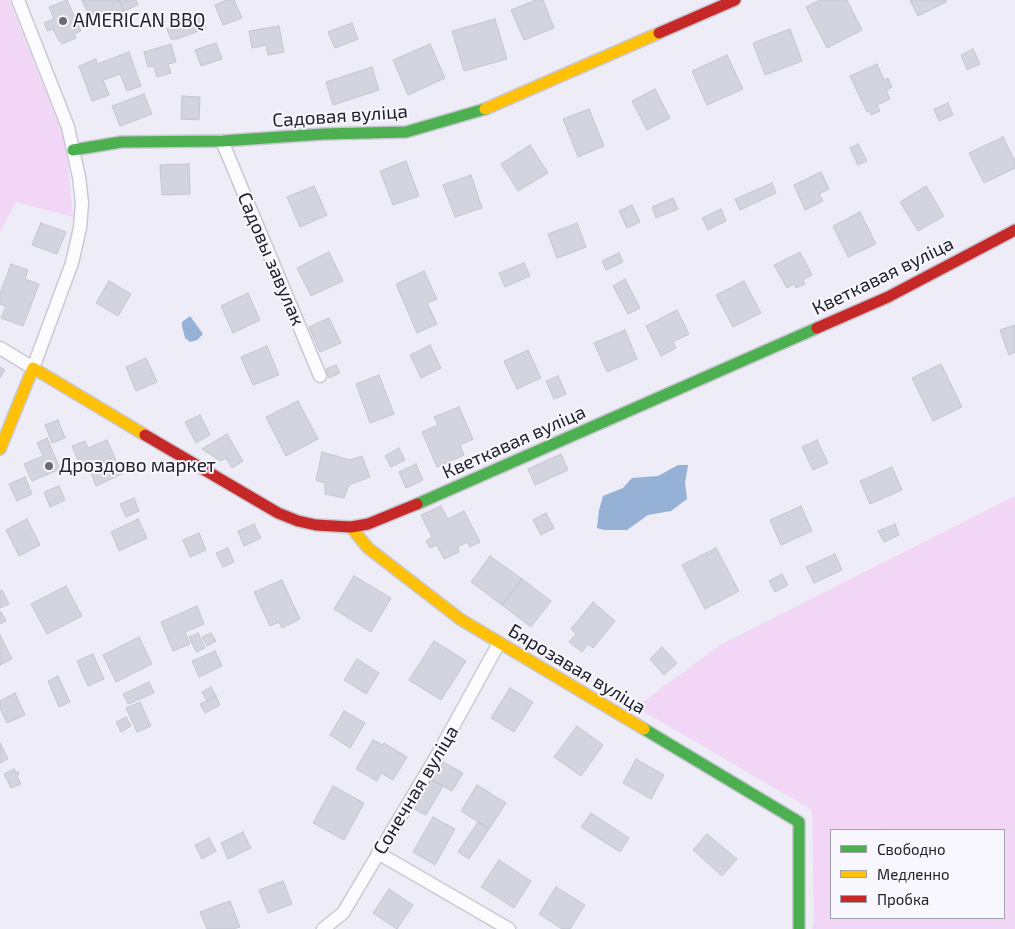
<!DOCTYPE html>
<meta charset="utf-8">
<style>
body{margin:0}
#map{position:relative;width:1015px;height:929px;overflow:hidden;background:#eeecf7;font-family:"Exo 2",sans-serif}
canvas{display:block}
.legend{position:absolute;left:830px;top:829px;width:175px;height:90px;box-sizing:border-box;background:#f7f7fd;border:1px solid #a2a2aa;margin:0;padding:6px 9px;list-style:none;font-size:15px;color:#23222d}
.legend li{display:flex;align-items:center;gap:10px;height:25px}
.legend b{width:25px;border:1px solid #a2a2aa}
</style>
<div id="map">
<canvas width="1015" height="929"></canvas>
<ul class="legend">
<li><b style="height:6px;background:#4caf50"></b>Свободно</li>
<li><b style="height:6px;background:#ffc107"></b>Медленно</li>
<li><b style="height:6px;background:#c62828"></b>Пробка</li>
</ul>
</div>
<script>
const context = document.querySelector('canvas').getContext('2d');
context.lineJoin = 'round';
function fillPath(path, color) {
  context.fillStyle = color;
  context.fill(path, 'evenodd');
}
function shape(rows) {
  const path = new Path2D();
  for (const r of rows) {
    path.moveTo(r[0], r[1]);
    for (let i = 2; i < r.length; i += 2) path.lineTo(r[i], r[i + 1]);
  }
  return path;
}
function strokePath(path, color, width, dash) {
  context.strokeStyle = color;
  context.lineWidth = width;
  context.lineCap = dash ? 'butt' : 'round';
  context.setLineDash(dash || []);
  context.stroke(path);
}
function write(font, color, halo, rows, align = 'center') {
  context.font = font + ' "Exo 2",sans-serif';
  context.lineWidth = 4;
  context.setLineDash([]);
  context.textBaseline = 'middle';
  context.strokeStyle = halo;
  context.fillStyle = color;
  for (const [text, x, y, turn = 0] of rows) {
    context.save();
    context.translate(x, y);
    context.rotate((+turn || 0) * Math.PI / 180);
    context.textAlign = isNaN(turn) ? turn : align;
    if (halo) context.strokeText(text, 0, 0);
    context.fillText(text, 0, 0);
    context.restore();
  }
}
const green = shape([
 [0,0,9,0,66,143,73,217,16,202,0,232],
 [1015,496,1015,929,812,929,814,923,812,810,636,707,720,645],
 [1004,830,1004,918,831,918,831,830]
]);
const water = shape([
 [190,316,203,334,197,340,190,342,185,338,182,326,182,322],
 [678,465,688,465,685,483,687,499,671,511,648,515,627,530,604,530,597,528,599,510,603,496,623,488,632,478,658,476]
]);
const building = shape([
 [67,0,81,31,74,34,76,38,62,44,60,40,59,41,53,29,47,31,44,23,54,19,49,7,67,0],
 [82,0,119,0,124,11,93,25,82,0],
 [119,0,136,0,138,5,124,11,119,0],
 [227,0,234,0,242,18,223,25,215,5,227,0],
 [536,0,543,0,554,28,524,40,511,10,536,0],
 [820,0,847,0,862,30,827,48,806,7,820,0],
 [910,0,946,0,946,2,918,16,910,0],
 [198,12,206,28,177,39,171,39,167,29,172,23,198,12],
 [495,19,507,59,464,71,452,31,495,19],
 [352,23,358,39,335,48,328,32,352,23],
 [279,26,284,52,268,55,266,45,252,48,249,31,279,26],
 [790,29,802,61,765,75,753,43,790,29],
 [216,43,222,59,201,66,195,50,216,43],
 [171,44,176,62,168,64,171,73,157,77,154,66,148,67,144,52,171,44],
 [430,44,445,78,408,95,393,60,430,44],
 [973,49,980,64,967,70,961,55,973,49],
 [129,52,141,86,127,91,120,74,103,80,109,95,92,101,79,66,96,59,97,64,129,52],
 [727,55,743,89,707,105,692,71,727,55],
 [877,64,884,80,888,78,892,87,886,90,890,99,877,105,880,111,871,115,870,111,867,112,850,76,877,64],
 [372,67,379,90,333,105,326,82,372,67],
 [655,89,670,118,647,130,632,101,655,89],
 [144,94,152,114,120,126,112,106,144,94],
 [182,96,200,97,199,120,181,119,182,96],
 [948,103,953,115,939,121,934,109,948,103],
 [589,109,604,146,578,157,563,119,589,109],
 [1003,137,1015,161,1015,168,984,183,969,153,1003,137],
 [858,144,867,161,858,165,850,148,858,144],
 [530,145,548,173,518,191,501,164,530,145],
 [406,161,419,196,393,205,380,171,406,161],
 [189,164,190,194,162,195,160,165,189,164],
 [821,172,829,189,819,194,823,201,805,210,794,185,821,172],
 [471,175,482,208,455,217,443,185,471,175],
 [772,183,776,193,740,210,735,199,772,183],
 [314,186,327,215,300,227,287,197,314,186],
 [926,186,944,216,918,231,900,202,926,186],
 [673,198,678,209,656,218,652,207,673,198],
 [632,205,640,222,627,228,619,211,632,205],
 [721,209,726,221,708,230,702,218,721,209],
 [860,212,876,244,848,257,833,226,860,212],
 [41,223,66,232,57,254,32,245,41,223],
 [577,223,586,247,557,258,548,234,577,223],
 [329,252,343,281,311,296,297,268,329,252],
 [800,252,812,275,803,280,805,284,796,288,794,284,787,288,774,265,800,252],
 [619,253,623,262,606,270,602,261,619,253],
 [524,263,530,276,505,287,499,273,524,263],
 [11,264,28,270,25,279,39,284,23,326,1,318,6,306,0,304,0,294,11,264],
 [424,271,437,299,427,303,437,324,417,333,396,284,424,271],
 [625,279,640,308,628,314,613,286,625,279],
 [109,281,131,294,118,316,96,303,109,281],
 [744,281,761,313,733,327,716,295,744,281],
 [248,293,260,320,233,333,221,306,248,293],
 [677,310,689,334,673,342,676,348,661,356,646,326,677,310],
 [329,318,341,343,320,352,309,327,329,318],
 [1015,325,1015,352,1009,355,1000,330,1015,325],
 [625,330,637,359,607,372,594,343,625,330],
 [430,345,441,368,421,378,410,355,430,345],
 [267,346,279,375,253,385,241,357,267,346],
 [528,350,541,378,517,389,504,361,528,350],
 [146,358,157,382,136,391,126,367,146,358],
 [941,364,962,407,933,421,912,378,941,364],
 [336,365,340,373,329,378,326,369,336,365],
 [0,367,5,370,0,378,0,367],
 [379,375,394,414,370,423,356,384,379,375],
 [558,376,566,394,554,399,546,381,558,376],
 [298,401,318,439,286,456,266,417,298,401],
 [459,407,473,439,460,445,464,455,437,467,422,432,438,425,434,417,459,407],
 [200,415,210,435,196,443,185,422,200,415],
 [58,420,65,438,52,443,45,425,58,420],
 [227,434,243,461,232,468,226,458,220,461,202,449,227,434],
 [47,438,60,469,32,481,24,464,43,456,37,443,47,438],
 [107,440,122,474,96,486,88,465,81,468,72,446,85,441,88,448,107,440],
 [817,440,828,463,813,470,802,447,817,440],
 [399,448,405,460,391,467,385,456,399,448],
 [322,452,350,460,362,456,370,477,349,485,344,498,325,494,325,483,316,480,322,452],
 [561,454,568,470,535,485,528,469,561,454],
 [416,464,423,480,406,488,399,472,416,464],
 [892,467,902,490,870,504,860,481,892,467],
 [25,477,32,494,17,501,9,484,25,477],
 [59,486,65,500,50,507,44,492,59,486],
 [134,498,139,511,126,517,120,504,134,498],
 [441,506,448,519,464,511,480,542,470,547,467,542,458,547,459,552,444,559,437,545,430,548,426,541,432,537,421,515,441,506],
 [801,506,812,531,781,545,770,520,801,506],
 [546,513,554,528,541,535,533,520,546,513],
 [27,519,40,545,19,556,6,530,27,519],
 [138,519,147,538,119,551,111,532,138,519],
 [254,524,261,538,244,546,238,531,254,524],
 [895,524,899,535,884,542,878,531,895,524],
 [199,533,206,550,190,557,183,540,199,533],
 [228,548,234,562,223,567,216,553,228,548],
 [716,548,739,591,705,609,682,565,716,548],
 [835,554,842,570,814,583,806,567,835,554],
 [490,556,522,579,502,605,471,582,490,556],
 [782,574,788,585,775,592,769,581,782,574],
 [354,576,391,598,371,632,334,609,354,576],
 [522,579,551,601,531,627,502,605,522,579],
 [282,580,300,619,282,628,279,622,270,626,254,592,282,580],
 [66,586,82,616,47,634,31,604,66,586],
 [2,590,9,604,0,608,0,591,2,590],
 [593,602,615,621,593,648,588,644,582,652,569,642,576,634,571,629,593,602],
 [197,606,204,624,185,632,190,644,173,651,161,622,197,606],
 [1,612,6,621,0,624,0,613,1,612],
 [198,633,205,648,196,652,189,637,198,633],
 [211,633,216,641,207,646,202,637,211,633],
 [0,635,12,659,0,665,0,635],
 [139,637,152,664,116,682,103,655,139,637],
 [434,641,466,661,441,700,409,680,434,641],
 [662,647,677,663,664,675,650,659,662,647],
 [215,651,222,666,199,677,192,661,215,651],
 [93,654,104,679,88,686,77,661,93,654],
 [357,659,379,673,366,694,344,680,357,659],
 [58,676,70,702,59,707,48,681,58,676],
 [149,682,154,693,128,704,123,694,149,682],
 [211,687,216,696,207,701,202,692,211,687],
 [510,688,533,702,514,732,491,718,510,688],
 [15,693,25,715,7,723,0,708,0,701,15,693],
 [216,696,220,705,205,713,200,704,216,696],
 [140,702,151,726,137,732,126,708,140,702],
 [344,711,365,723,350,748,330,735,344,711],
 [126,717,131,726,121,732,116,722,126,717],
 [577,726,603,745,581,776,554,757,577,726],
 [373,740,383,745,384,743,407,757,393,780,381,773,377,781,356,769,373,740],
 [0,743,8,759,0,763,0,743],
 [636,759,664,775,651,799,623,783,636,759],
 [442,761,463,773,452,791,431,779,442,761],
 [14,769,16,773,18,771,19,774,17,776,21,784,11,788,4,774,14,769],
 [431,779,443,786,426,815,414,809,431,779],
 [477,785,506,803,489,829,461,811,477,785],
 [333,786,364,803,344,840,313,823,333,786],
 [591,813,629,838,620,852,581,827,591,813],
 [433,817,455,829,435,865,413,852,433,817],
 [478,822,489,829,469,859,458,852,478,822],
 [243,832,251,848,228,859,221,843,243,832],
 [707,834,737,859,722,876,693,850,707,834],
 [209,838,216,851,202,859,195,845,209,838],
 [499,860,531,881,514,908,481,887,499,860],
 [283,881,292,904,268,913,259,890,283,881],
 [556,887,585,905,570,929,562,929,539,914,556,887],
 [389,889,413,905,397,929,373,913,389,889],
 [230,901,240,927,233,929,207,929,200,912,230,901]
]);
const street = shape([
 [222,141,320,376],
 [0,348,33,368,72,263,80,228,82,203,79,177,68,127,18,0],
 [378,853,509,929],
 [323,929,343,913,439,752,499,643]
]);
const fast = shape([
 [73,150,121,142,222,141,324,134,406,132,485,109],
 [417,504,817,328],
 [644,729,799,822,799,929]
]);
const slow = shape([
 [485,109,659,33],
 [0,449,33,368,145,435],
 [351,527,368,548,460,619,644,729]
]);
const jam = shape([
 [659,33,735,0],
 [817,328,888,297,1015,230],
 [145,435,278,513,298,521,316,525,351,527,368,524,417,504]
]);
const markers = [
 [63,21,5,"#6a6974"],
 [49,466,5,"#6a6974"]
];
const poiNames = [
 ["AMERICAN BBQ",73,21],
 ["Дроздово маркет",59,466]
];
const streetNames = [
 ["Садовая вуліца",340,116,-4],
 ["Садовы завулак",271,259,67],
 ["Кветкавая вуліца",883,276,-26],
 ["Кветкавая вуліца",514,442,-24],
 ["Бярозавая вуліца",577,669,31],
 ["Сонечная вуліца",416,790,-59]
];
fillPath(green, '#f2d6f5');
fillPath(water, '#95b1d5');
fillPath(building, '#d4d4df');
strokePath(building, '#c4c5cf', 1);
strokePath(street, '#cac8d3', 15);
strokePath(fast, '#cac8d3', 14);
strokePath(slow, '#cac8d3', 14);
strokePath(jam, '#cac8d3', 14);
strokePath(street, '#fcfcfe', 12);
strokePath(fast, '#4caf50', 11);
strokePath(slow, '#ffc107', 11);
strokePath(jam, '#c62828', 11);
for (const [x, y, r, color] of markers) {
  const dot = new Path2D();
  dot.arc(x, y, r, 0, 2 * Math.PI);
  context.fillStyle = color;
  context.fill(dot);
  strokePath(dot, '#f7f7fd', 2);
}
write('19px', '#23222d', '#f7f7fd', poiNames, 'left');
write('19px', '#23222d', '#f7f7fd', streetNames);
</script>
